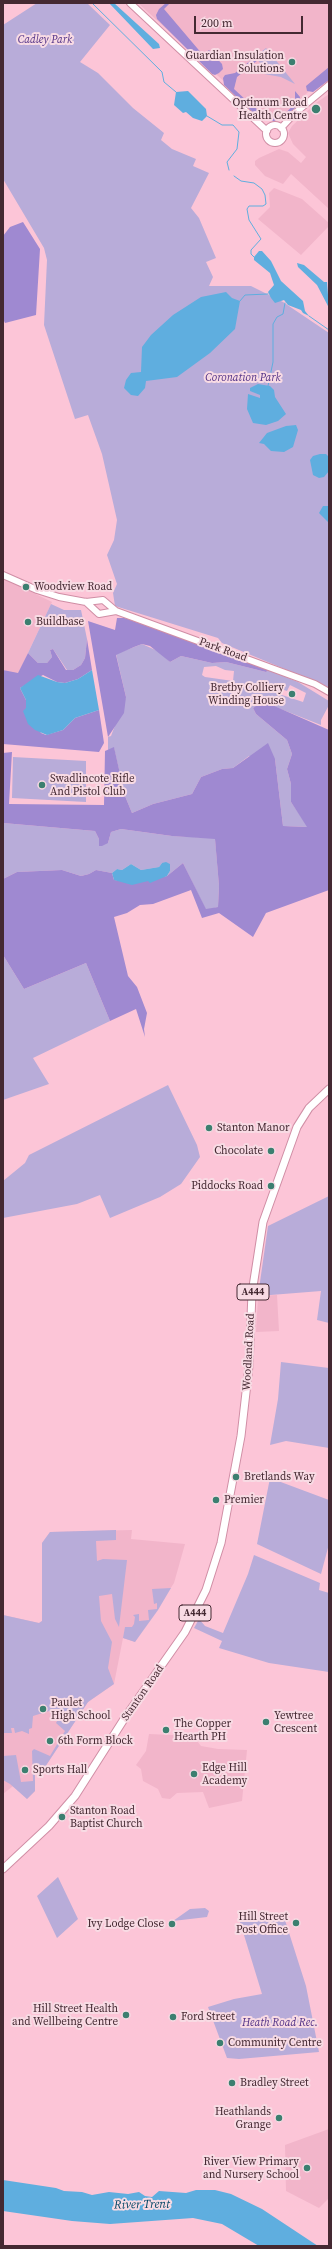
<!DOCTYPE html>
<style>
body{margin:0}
#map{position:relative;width:332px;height:2249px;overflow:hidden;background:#fcc5d7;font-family:"Source Serif 4",serif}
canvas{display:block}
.frame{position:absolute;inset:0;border:4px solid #442932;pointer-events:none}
.scale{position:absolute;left:194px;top:16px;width:109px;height:18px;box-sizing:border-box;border:2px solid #442932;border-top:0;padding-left:5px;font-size:12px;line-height:14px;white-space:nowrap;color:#442932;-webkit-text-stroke:3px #f8dbe4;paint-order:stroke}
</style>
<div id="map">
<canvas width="332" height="2249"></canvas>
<div class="frame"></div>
<div class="scale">200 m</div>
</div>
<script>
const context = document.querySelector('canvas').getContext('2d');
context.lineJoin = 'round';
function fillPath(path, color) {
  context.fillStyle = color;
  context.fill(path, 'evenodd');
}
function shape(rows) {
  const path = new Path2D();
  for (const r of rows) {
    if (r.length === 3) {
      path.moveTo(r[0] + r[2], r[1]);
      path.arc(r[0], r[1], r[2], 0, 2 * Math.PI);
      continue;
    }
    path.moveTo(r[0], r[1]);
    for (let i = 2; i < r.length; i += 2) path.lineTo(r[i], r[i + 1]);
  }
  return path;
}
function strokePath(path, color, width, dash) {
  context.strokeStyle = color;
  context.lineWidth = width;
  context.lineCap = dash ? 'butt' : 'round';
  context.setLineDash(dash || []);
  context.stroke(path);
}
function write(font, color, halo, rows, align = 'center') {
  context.font = font + ' "Source Serif 4",serif';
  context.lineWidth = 4;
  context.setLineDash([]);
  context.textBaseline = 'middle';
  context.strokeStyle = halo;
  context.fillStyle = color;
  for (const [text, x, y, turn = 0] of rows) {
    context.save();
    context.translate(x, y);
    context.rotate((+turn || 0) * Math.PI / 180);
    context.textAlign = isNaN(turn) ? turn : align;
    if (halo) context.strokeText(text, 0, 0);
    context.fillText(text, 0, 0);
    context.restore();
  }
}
const built = shape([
 [138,3,329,3,329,72,284,115,273,119,263,117],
 [329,94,329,209,291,174,283,184,265,176,255,165,255,161,259,158,279,149,288,152,301,163,306,157,293,144,288,133,292,126,316,103],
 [274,188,302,199,329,223,329,226,301,255,258,219,270,207,269,193],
 [3,578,52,602,18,674,3,670],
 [277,1295,279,1331,256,1332,258,1296],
 [132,1530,131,1539,185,1544,174,1583,135,1642,123,1638,114,1684,88,1702,45,1767,35,1771,35,1791,27,1799,13,1786,3,1794,3,1615,39,1623,42,1621,42,1543,50,1532],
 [149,1734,193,1736,201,1746,218,1749,247,1750,242,1801,209,1808,203,1792,177,1793,170,1799,162,1798,158,1789,143,1781,141,1769,136,1765,146,1751],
 [329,2129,329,2198,319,2208,286,2191,285,2145]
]);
const green = shape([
 [37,3,87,3,110,25,80,62,98,73,133,108,164,133,161,140,172,149,196,159,193,166,209,173,191,208,199,218,216,258,206,262,213,277,209,286,251,286,283,302,329,333,328,687,222,643,218,638,115,606,113,593,117,584,107,555,114,540,117,520,102,454,88,415,75,419,44,325,47,260,44,248,3,179,3,25],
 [266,48,295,84,281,77,264,74,267,71,255,57],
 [51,604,64,610,81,610,87,639,85,658,81,665,73,670,67,670,53,649,50,650,52,657,47,663,38,663,28,653],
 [142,644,160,652,170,662,181,656,212,663,226,662,266,672,269,670,298,682,329,701,329,705,321,720,321,725,263,702,253,708,256,714,287,740,292,754,287,769,291,784,291,802,308,827,283,826,275,759,249,756,233,768,222,769,201,777,192,794,153,804,132,813,125,796,114,748,108,750,108,737,111,736,126,697,116,654],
 [216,666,225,670,234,671,233,681,205,677,202,675,204,667],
 [290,685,306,693,303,702,279,694,281,689,287,691],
 [13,757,86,761,86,802,12,798],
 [3,823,95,831,99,839,108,843,111,832,121,829,172,836,215,838,219,886,218,907,206,910,183,863,167,876,170,871,170,864,162,863,159,867,141,870,131,864,122,870,117,869,112,873,96,870,89,874,81,876,62,870,17,872,3,879],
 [3,955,24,989,86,963,110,1021,33,1058,49,1084,3,1100],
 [168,1085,197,1145,200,1157,181,1184,160,1197,110,1218,100,1195,77,1204,3,1218,3,1181,25,1163,29,1155],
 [329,1196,329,1323,317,1320,321,1291,258,1296,268,1226],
 [281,1362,329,1368,329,1448,286,1441,270,1445,278,1399],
 [270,1478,329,1500,329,1544,321,1574,257,1544],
 [116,1530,116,1540,96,1541,97,1561,103,1559,127,1560,119,1627,115,1619,112,1594,99,1596,101,1621,112,1642,108,1668,114,1684,88,1702,45,1767,35,1771,35,1791,27,1799,10,1784,3,1780,3,1756,16,1755,21,1782,33,1781,32,1751,34,1749,50,1756,65,1731,56,1723,62,1712,56,1720,49,1711,33,1716,32,1728,29,1729,29,1734,22,1731,15,1733,14,1728,11,1728,12,1733,3,1733,3,1615,39,1623,42,1621,42,1543,50,1532],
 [254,1555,320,1583,319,1590,329,1593,329,1672,269,1663,219,1648,222,1641,194,1628,199,1619,205,1626,223,1633,248,1574],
 [171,1588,158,1610,135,1642,123,1638,125,1627,132,1627,134,1624,135,1617,133,1615,139,1614,139,1621,149,1620,148,1610,157,1609,157,1603,154,1604,152,1589],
 [58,1877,78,1919,57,1938,37,1896],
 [205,1908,209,1911,207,1917,173,1921,190,1909],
 [284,1917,306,1986,319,2052,239,2059,227,2058,208,2007,234,1999,262,1994,240,1922]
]);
const forest = shape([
 [166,3,170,3,164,9,203,55,209,50,222,64,223,69,219,73,215,75,212,74,157,19,156,15,159,9],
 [255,57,258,60,237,77,234,89,247,101,264,115,272,117,284,115,295,103,295,91,300,97,299,105,285,116,274,121,264,121,259,118,224,85,223,78,225,75,235,73],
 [329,67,329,80,313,92,307,91,306,86],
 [23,222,40,249,36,315,5,323,3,319,3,236,10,227],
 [117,618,125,618,269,670,266,672,226,662,212,663,181,656,170,662,150,646,142,644,134,647,116,655,126,697,124,713,108,737,88,621,115,630],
 [87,639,92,670,78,679,65,683,57,682,43,675,20,688,26,700,26,708,41,733,46,735,63,730,75,718,99,710,104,743,99,752,3,744,3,670,18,673,28,653,38,663,47,663,52,657,50,650,53,649,66,670,73,670,81,665,85,658],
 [263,701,329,730,329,890,266,913,253,937,219,913,202,918,191,890,153,904,140,905,127,913,114,917,128,976,137,987,147,1013,144,1029,145,1037,136,1009,110,1021,86,963,24,989,3,955,3,879,17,872,62,870,81,876,89,874,96,870,112,873,114,880,138,882,167,876,183,863,206,909,218,907,219,886,215,839,172,836,121,829,111,832,108,843,102,846,99,846,99,839,95,831,3,823,3,753,12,752,9,804,104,805,105,751,114,747,125,796,132,813,153,804,192,794,201,777,222,769,233,768,268,743,275,759,283,826,307,827,291,802,291,784,287,769,292,754,287,740,256,714,253,708]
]);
const water = shape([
 [109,3,114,3,159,44,160,48,153,49],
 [188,91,206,109,207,116,202,121,193,118,186,112,183,113,174,105,176,92],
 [259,251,262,251,271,261,281,281,303,301,305,311,309,316,303,313,301,310,288,305,284,300,275,303,271,298,268,292,274,285,270,273,254,260,254,257],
 [297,263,304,265,324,282,327,282,329,308,317,285,298,267],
 [226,292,232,298,240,301,235,329,210,353,177,377,146,381,145,388,138,396,131,395,124,388,126,380,131,373,141,372,142,347,151,335,173,315,201,297],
 [258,384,270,386,274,390,275,397,286,414,278,421,266,425,253,423,247,409,248,394,260,398,260,395,250,391,250,388],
 [296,425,298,430,293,447,284,452,271,451,264,444,259,443,267,433,286,426],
 [320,454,326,454,329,457,329,471,324,477,319,478,313,475,310,460,313,456],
 [323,506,329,506,329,523,319,513],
 [92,670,99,710,75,718,63,730,47,735,35,730,28,724,23,711,26,708,26,700,20,688,38,675,57,682,65,683,78,679],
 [166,862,170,864,170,871,167,876,150,883,148,881,132,885,114,880,112,873,117,869,122,870,131,864,141,870,159,867,162,863],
 [3,2180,56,2188,64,2191,82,2192,92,2195,109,2192,128,2194,139,2192,145,2196,152,2197,159,2191,186,2193,196,2190,215,2190,231,2194,262,2209,318,2246,259,2246,222,2224,193,2218,110,2224,72,2221,3,2211]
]);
const stream = shape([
 [92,3,162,72,164,82,176,92],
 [207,116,222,125,233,125,239,132,237,149,227,162,229,170],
 [234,176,241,181,254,183,262,189,265,195,266,204,263,206,249,206,247,209,249,220,261,239,251,250,251,254,254,257],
 [240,301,245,295,268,294],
 [309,316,329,330],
 [268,386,273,362,273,324,277,317,283,314,285,303]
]);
const major = shape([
 [130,3,267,131],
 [275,134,9],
 [281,128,294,114,329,85],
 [3,575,37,590,59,597,86,602,103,600,116,611],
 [86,602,99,614,116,611,315,684,329,692]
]);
const highway = shape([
 [3,1869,49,1826,75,1796,126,1716,185,1632,206,1590,221,1543,241,1436,249,1366,252,1293,263,1222,297,1127,309,1108,329,1089]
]);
const markers = [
 [292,62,4,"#3c7f70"],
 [316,109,5,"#3c7f70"],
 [26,587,4,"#3c7f70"],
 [28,622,4,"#3c7f70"],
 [292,694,4,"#3c7f70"],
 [42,785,4,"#3c7f70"],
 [209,1128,4,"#3c7f70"],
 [271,1151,4,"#3c7f70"],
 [271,1186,4,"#3c7f70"],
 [236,1477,4,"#3c7f70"],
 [216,1500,4,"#3c7f70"],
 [43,1709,4,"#3c7f70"],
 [266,1722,4,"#3c7f70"],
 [166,1730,4,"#3c7f70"],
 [50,1741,4,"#3c7f70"],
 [25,1770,4,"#3c7f70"],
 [194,1774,4,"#3c7f70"],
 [62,1817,4,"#3c7f70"],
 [296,1923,4,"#3c7f70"],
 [172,1924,4,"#3c7f70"],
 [126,2015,4,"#3c7f70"],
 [173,2017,4,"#3c7f70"],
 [220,2043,4,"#3c7f70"],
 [232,2083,4,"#3c7f70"],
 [279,2118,4,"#3c7f70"],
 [307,2168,4,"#3c7f70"]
];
const shields = [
 [253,1292,32],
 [195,1613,32]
];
const shieldNames = [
 ["A444",253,1292],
 ["A444",195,1613]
];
const parkNames = [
 ["Cadley Park",45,40],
 ["Coronation Park",243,378],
 ["Heath Road Rec.",280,2023]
];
const poiNames = [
 ["Guardian Insulation",284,56,"right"],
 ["Solutions",284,69,"right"],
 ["Optimum Road",307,103,"right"],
 ["Health Centre",307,116,"right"],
 ["Woodview Road",34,587],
 ["Buildbase",36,622],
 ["Bretby Colliery",284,688,"right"],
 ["Winding House",284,701,"right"],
 ["Swadlincote Rifle",50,779],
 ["And Pistol Club",50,792],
 ["Stanton Manor",217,1128],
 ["Chocolate",263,1151,"right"],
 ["Piddocks Road",263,1186,"right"],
 ["Bretlands Way",244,1477],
 ["Premier",224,1500],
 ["Paulet",51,1703],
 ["High School",51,1716],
 ["Yewtree",274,1716],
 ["Crescent",274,1729],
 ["The Copper",174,1724],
 ["Hearth PH",174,1737],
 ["6th Form Block",58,1741],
 ["Edge Hill",202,1768],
 ["Academy",202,1781],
 ["Sports Hall",33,1770],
 ["Stanton Road",70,1811],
 ["Baptist Church",70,1824],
 ["Hill Street",288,1917,"right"],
 ["Post Office",288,1930,"right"],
 ["Ivy Lodge Close",164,1924,"right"],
 ["Hill Street Health",118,2009,"right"],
 ["and Wellbeing Centre",118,2022,"right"],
 ["Ford Street",181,2017],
 ["Community Centre",228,2043],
 ["Bradley Street",240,2083],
 ["Heathlands",271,2112,"right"],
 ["Grange",271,2125,"right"],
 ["River View Primary",299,2162,"right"],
 ["and Nursery School",299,2175,"right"]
];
const streetNames = [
 ["Park Road",223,650,20],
 ["Woodland Road",249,1352,-87],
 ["Stanton Road",143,1693,-55]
];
const waterNames = [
 ["River Trent",142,2205,-1]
];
fillPath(built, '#f2b5ca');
fillPath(green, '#b8acd9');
fillPath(forest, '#9f89d1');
fillPath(water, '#5faedf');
strokePath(stream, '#5faedf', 1);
strokePath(major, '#d08ea5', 8);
strokePath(highway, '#d08ea5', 9);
strokePath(major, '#fff', 6);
strokePath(highway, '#fff', 7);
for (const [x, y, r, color] of markers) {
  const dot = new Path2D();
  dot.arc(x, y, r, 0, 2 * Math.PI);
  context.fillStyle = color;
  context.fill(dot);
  strokePath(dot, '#f8dbe4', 1.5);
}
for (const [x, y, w] of shields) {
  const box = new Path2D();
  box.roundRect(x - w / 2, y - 8, w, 16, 3);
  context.fillStyle = '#f8dbe4';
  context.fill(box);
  strokePath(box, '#442932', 1);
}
write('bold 10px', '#442932', null, shieldNames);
write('italic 11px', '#513186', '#f8dbe4', parkNames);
write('11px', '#442932', '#f8dbe4', poiNames, 'left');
write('11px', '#442932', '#f8dbe4', streetNames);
write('italic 12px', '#004565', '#f8dbe4', waterNames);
</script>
